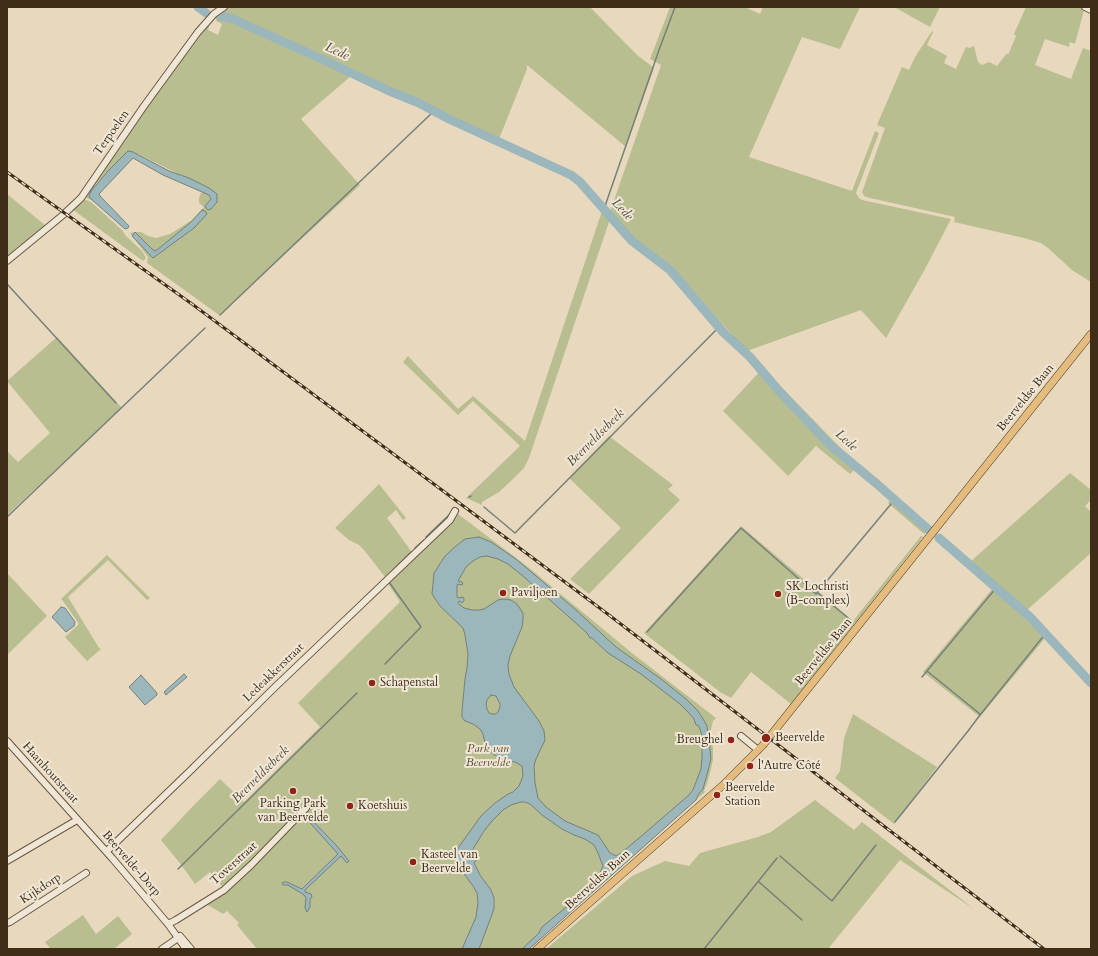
<!DOCTYPE html>
<meta charset="utf-8">
<style>
body{margin:0}
#map{position:relative;width:1098px;height:956px;overflow:hidden;background:#e8d8be;font-family:Cardo,serif}
canvas{display:block}
.frame{position:absolute;inset:0;border:8px solid #3f2d18;pointer-events:none}
</style>
<div id="map">
<canvas width="1098" height="956"></canvas>
<div class="frame"></div>
</div>
<script>
const context = document.querySelector('canvas').getContext('2d');
context.lineJoin = 'round';
function fillPath(path, color) {
  context.fillStyle = color;
  context.fill(path, 'evenodd');
}
function shape(rows) {
  const path = new Path2D();
  for (const r of rows) {
    path.moveTo(r[0], r[1]);
    for (let i = 2; i < r.length; i += 2) path.lineTo(r[i], r[i + 1]);
  }
  return path;
}
function strokePath(path, color, width, dash) {
  context.strokeStyle = color;
  context.lineWidth = width;
  context.lineCap = dash ? 'butt' : 'round';
  context.setLineDash(dash || []);
  context.stroke(path);
}
function write(font, color, halo, rows, align = 'center') {
  context.font = font + ' Cardo,serif';
  context.lineWidth = 4;
  context.setLineDash([]);
  context.textBaseline = 'middle';
  context.strokeStyle = halo;
  context.fillStyle = color;
  for (const [text, x, y, turn = 0] of rows) {
    context.save();
    context.translate(x, y);
    context.rotate((+turn || 0) * Math.PI / 180);
    context.textAlign = isNaN(turn) ? turn : align;
    if (halo) context.strokeText(text, 0, 0);
    context.fillText(text, 0, 0);
    context.restore();
  }
}
const green = shape([
 [228,7,590,7,637,55,654,68,626,147,527,65,527,69,499,139,419,101,240,20,220,13],
 [670,7,745,7,760,14,763,7,860,7,840,49,802,37,749,157,852,191,875,131,879,133,856,193,859,198,862,200,951,219,925,269,886,338,861,310,747,351,706,306,683,279,668,265,633,237,610,212,661,65,650,59],
 [894,7,940,7,930,27],
 [1026,7,1078,7,1084,10,1075,44,1070,42,1069,47,1045,39,1035,65,1071,79,1083,48,1091,51,1091,282,1072,270,1048,248,1041,243,1024,238,954,222,955,217,870,198,864,196,862,192,885,128,877,125,902,67,909,70,915,57,932,31,933,32,927,45,947,56,944,63,956,69,966,47,969,48,974,46,978,62,982,65,989,62,997,66,1007,53,1008,55,1016,36,1014,34],
 [217,18,228,20,351,76,301,119,360,185,219,315,147,263,148,257,130,233,135,232,141,232,148,236,156,238,170,234,192,220,204,207,199,203,199,198,201,193,209,189,138,154,110,169,95,185,90,193,89,196,92,199,91,200,85,197,85,194,207,23,210,24,208,30,218,35,222,24,216,21],
 [7,194,45,225,7,256],
 [84,199,91,202,122,230,126,236,142,251,146,258,143,261,72,209],
 [602,211,610,219,529,458,524,468,512,480,499,492,482,502,482,505,466,498,520,446,473,401,458,415,403,362,408,356,458,409,473,396,525,441],
 [57,337,122,408,7,515,7,453,8,452,18,462,50,433,7,381],
 [763,368,858,466,850,474,816,446,788,476,723,411],
 [609,436,673,485,668,489,680,500,589,594,570,579,621,528,569,478],
 [1070,473,1091,490,1091,500,1085,506,1091,512,1091,553,1027,610,970,562],
 [379,484,406,518,403,520,396,510,387,518,411,551,385,577,364,550,359,545,349,540,335,528],
 [893,496,930,528,924,534,888,503],
 [458,514,528,567,632,653,716,718,713,721,711,730,713,749,713,759,711,769,707,784,704,790,705,792,529,949,257,949,237,925,239,923,227,911,223,914,206,904,226,891,210,872,195,884,179,862,161,840,195,804,220,779,244,802,320,727,298,703,400,602,387,582],
 [741,526,853,621,921,536,923,537,791,704,751,672,731,698,720,692,644,633],
 [107,555,150,598,147,600,108,560,68,597,99,648,101,649,87,661,65,637,79,624,63,601,61,599],
 [7,573,47,616,7,655],
 [993,588,1023,614,1046,637,980,717,923,672],
 [853,714,937,767,894,824,835,778,840,771,844,738],
 [815,800,854,830,862,822,974,909,900,860,828,949,546,949,632,876,665,861,689,866,700,853,758,837,771,832],
 [83,915,96,934,118,916,132,934,114,949,51,949,45,942]
]);
const water = shape([
 [128,151,133,152,169,171,189,178,209,188,217,194,217,202,211,209,208,210,205,207,205,206,211,199,209,195,163,175,133,158,99,194,100,196,129,226,128,228,125,229,91,199,89,196,91,191,108,171,128,151],
 [202,210,205,211,207,214,194,228,153,258,132,236,135,232,152,249,155,251,157,250,191,222,202,210],
 [479,537,491,542,516,559,576,610,616,647,661,679,686,699,697,710,702,717,707,726,709,740,711,758,709,767,703,789,698,795,696,800,529,949,522,949,539,933,542,927,575,900,599,875,603,866,598,853,594,845,585,839,574,835,562,829,542,815,530,804,525,802,521,802,511,805,503,810,493,820,484,831,473,849,474,854,478,855,477,859,474,863,480,875,491,890,494,898,494,909,479,949,462,949,476,917,478,902,477,893,473,886,456,863,456,855,458,848,481,816,495,803,508,794,513,792,519,786,523,776,522,766,515,762,501,760,492,753,485,743,483,734,480,729,473,724,465,721,462,717,462,711,465,679,467,668,468,654,465,635,463,628,440,606,432,594,434,573,445,556,456,546,465,539,479,537],
 [487,556,498,559,508,564,524,577,587,633,590,638,592,638,608,653,641,674,680,704,688,712,694,719,696,725,698,725,700,729,702,736,702,757,701,769,693,790,689,795,638,839,621,853,616,856,610,853,598,835,565,821,546,807,538,798,535,783,534,766,536,759,545,740,544,731,539,721,514,687,509,674,508,665,510,656,522,627,523,620,523,613,517,604,511,600,503,599,498,600,484,609,479,610,472,610,464,608,459,604,458,602,460,601,462,603,464,601,464,599,463,597,458,598,457,597,457,585,458,584,461,585,463,584,462,582,458,581,466,567,473,561,480,557,487,556],
 [491,695,496,696,500,704,500,707,498,712,496,714,492,714,489,713,487,709,486,704,487,700,491,695],
 [61,607,65,608,75,622,74,626,66,632,52,617,61,607],
 [184,674,187,677,166,695,164,692,184,674],
 [141,675,157,693,157,695,145,705,129,687,141,675],
 [305,813,336,845,349,861,347,863,341,856,305,890,305,892,311,894,312,897,310,899,310,907,307,912,305,908,306,898,304,895,301,893,288,885,283,885,282,884,283,882,287,882,302,889,338,854,304,816,305,813]
]);
const stream = shape([
 [604,209,659,50,675,7],
 [7,284,116,403],
 [220,315,434,111],
 [469,497,471,496],
 [484,507,515,533,719,327],
 [7,517,205,328],
 [426,537,451,513],
 [415,548,424,540],
 [393,570,411,552],
 [818,593,853,622],
 [647,632,741,528,816,594,891,504],
 [385,664,421,627,389,582],
 [927,671,980,714],
 [922,677,996,588],
 [895,822,968,731,980,715,1046,633],
 [780,856,832,901,876,845],
 [178,869,357,693],
 [759,882,802,920],
 [704,949,777,858]
]);
const river = shape([
 [198,7,206,13],
 [220,16,233,19,326,61,387,90,419,103,449,119,571,175,580,182,632,241,670,270,723,332,750,357,779,391,830,445,877,484,929,530],
 [939,538,1031,618,1091,683]
]);
const minor = shape([
 [1085,7,1091,10],
 [7,261,63,215,81,198,144,106,198,32,214,14,224,7],
 [741,736,758,750],
 [7,741,112,858,168,924,186,949],
 [107,851,190,771,273,689,450,520,455,511],
 [7,861,77,820],
 [7,923,10,922,86,873],
 [168,924,176,920,224,890,251,865,306,808],
 [180,936,191,949],
 [162,949,178,938]
]);
const major = shape([
 [537,949,722,786,763,745,1091,334]
]);
const rail = shape([
 [7,172,192,304,466,508,609,615,1044,949]
]);
const markers = [
 [503,593,4,"#8f2418"],
 [778,594,4,"#8f2418"],
 [372,683,4,"#8f2418"],
 [766,738,5,"#8f2418"],
 [731,740,4,"#8f2418"],
 [750,766,4,"#8f2418"],
 [293,791,4,"#8f2418"],
 [717,795,4,"#8f2418"],
 [350,806,4,"#8f2418"],
 [413,862,4,"#8f2418"]
];
const streetNames = [
 ["Terpoelen",112,133,-55],
 ["Beerveldse Baan",1026,398,-51],
 ["Beerveldse Baan",824,652,-51],
 ["Ledeakkerstraat",274,673,-44],
 ["Haanhoutstraat",50,773,48],
 ["Beervelde-Dorp",131,864,49],
 ["Toverstraat",234,864,-42],
 ["Beerveldse Baan",598,880,-42],
 ["Kijkdorp",41,889,-33]
];
const poiNames = [
 ["SK Lochristi",786,587],
 ["(B-complex)",786,601],
 ["Paviljoen",511,593],
 ["Schapenstal",380,683],
 ["Beervelde",775,738],
 ["Breughel",723,740,"right"],
 ["l'Autre Côté",758,766],
 ["Beervelde",725,788],
 ["Station",725,802],
 ["Parking Park",293,804,"center"],
 ["van Beervelde",293,818,"center"],
 ["Koetshuis",358,806],
 ["Kasteel van",421,855],
 ["Beervelde",421,869]
];
const parkNames = [
 ["Park van",488,749],
 ["Beervelde",488,763]
];
const waterNames = [
 ["Lede",337,52,24],
 ["Lede",622,210,48],
 ["Beerveldsebeek",596,438,-45],
 ["Lede",846,441,42],
 ["Beerveldsebeek",261,775,-45]
];
fillPath(green, '#b9be90');
fillPath(water, '#9bb7bc');
strokePath(water, '#76807a', 1);
strokePath(stream, '#76807a', 1.5);
strokePath(river, '#9bb7bc', 9);
strokePath(minor, '#695842', 8);
strokePath(major, '#3f2d18', 8);
strokePath(minor, '#f0e6d5', 6);
strokePath(major, '#e4bc7f', 7);
strokePath(rail, '#3f2d18', 3);
strokePath(rail, '#f0e6d5', 1.5, [4.5]);
for (const [x, y, r, color] of markers) {
  const dot = new Path2D();
  dot.arc(x, y, r, 0, 2 * Math.PI);
  context.fillStyle = color;
  context.fill(dot);
  strokePath(dot, '#f0e6d5', 1.5);
}
write('12px', '#3f2d18', '#f0e6d5', streetNames);
write('12px', '#3f2d18', '#f0e6d5', poiNames, 'left');
write('italic 12px', '#574a30', '#f0e6d5', parkNames);
write('italic 13px', '#514939', '#f0e6d5', waterNames);
</script>
